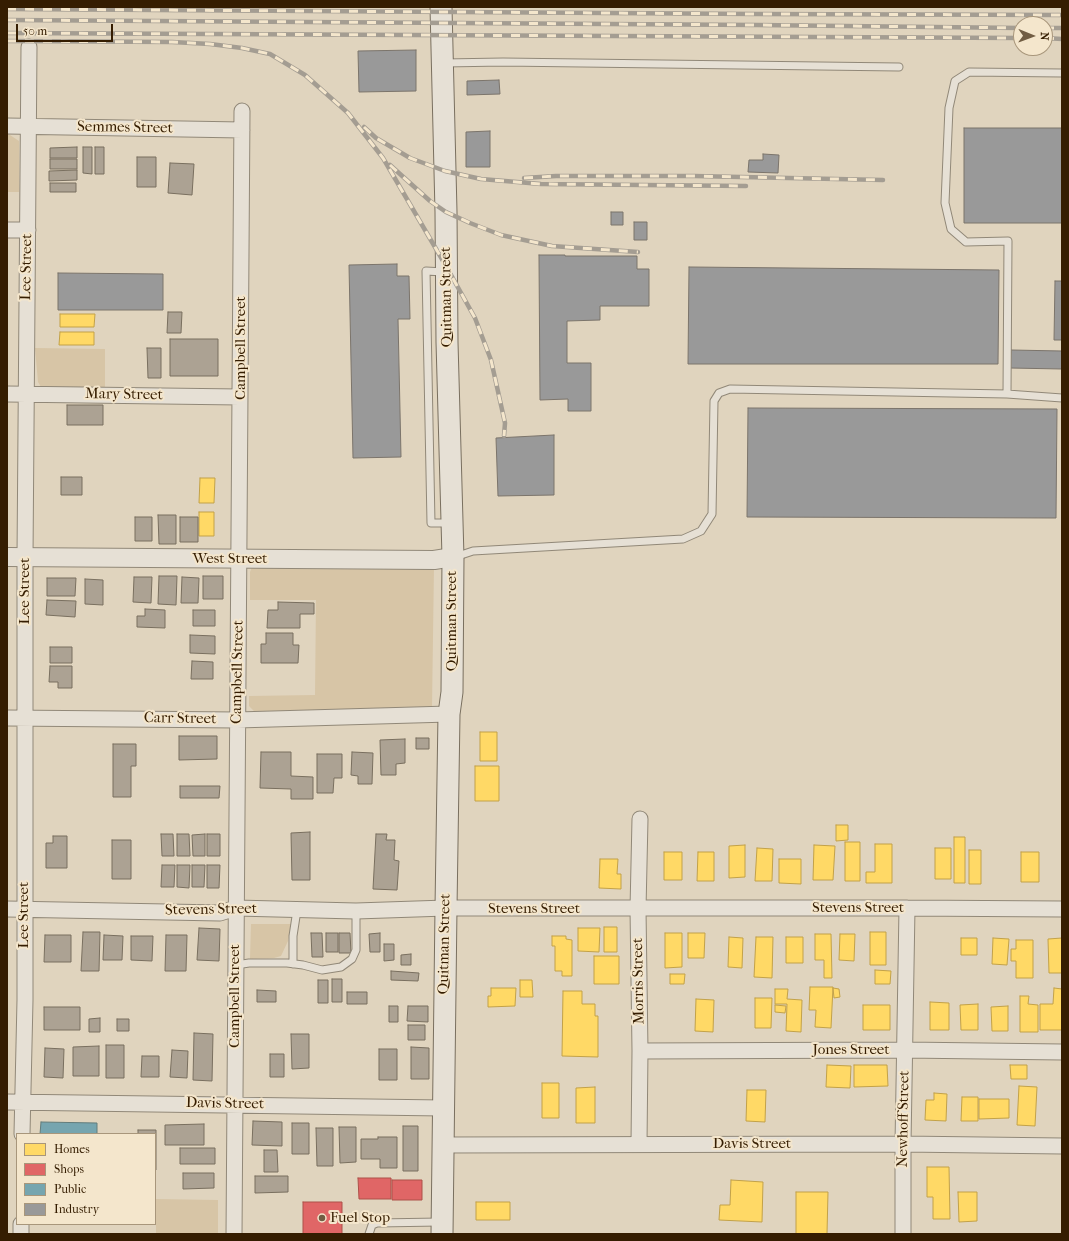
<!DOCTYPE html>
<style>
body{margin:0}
#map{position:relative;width:1069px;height:1241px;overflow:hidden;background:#e0d4be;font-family:"IM FELL French Canon",serif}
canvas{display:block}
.frame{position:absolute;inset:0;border:8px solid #351d01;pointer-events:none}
.legend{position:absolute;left:16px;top:1133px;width:140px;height:92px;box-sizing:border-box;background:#f4e6cc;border:1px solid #a8967b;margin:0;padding:5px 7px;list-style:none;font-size:12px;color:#351d01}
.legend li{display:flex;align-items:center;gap:8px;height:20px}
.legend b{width:20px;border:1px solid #a8967b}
.north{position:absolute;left:1013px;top:16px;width:40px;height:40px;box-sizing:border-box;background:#f4e6cc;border:1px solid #a8967b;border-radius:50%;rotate:91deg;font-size:11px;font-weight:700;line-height:16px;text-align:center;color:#351d01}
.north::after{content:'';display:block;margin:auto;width:14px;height:18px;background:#715d43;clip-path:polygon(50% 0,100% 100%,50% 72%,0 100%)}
.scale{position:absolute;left:16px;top:24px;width:97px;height:18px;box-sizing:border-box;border:2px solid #351d01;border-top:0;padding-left:5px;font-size:12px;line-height:14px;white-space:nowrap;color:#351d01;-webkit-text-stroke:3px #f4e6cc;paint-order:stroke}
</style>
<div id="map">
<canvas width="1069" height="1241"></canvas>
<div class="frame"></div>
<ul class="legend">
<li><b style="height:11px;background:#ffd966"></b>Homes</li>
<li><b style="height:11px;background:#e06666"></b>Shops</li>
<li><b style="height:11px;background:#76a5af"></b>Public</li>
<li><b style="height:11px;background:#999"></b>Industry</li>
</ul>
<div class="north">N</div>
<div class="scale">50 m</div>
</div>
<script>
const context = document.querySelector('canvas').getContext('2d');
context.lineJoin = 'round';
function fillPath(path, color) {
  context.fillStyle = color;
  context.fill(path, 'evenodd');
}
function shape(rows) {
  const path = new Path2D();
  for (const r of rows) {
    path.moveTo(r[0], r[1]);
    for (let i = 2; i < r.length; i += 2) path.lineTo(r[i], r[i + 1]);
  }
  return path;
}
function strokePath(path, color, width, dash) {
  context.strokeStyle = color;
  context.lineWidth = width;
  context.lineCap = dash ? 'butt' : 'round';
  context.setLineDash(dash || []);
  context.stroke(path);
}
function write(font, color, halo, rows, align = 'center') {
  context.font = font + ' "IM FELL French Canon",serif';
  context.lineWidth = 4;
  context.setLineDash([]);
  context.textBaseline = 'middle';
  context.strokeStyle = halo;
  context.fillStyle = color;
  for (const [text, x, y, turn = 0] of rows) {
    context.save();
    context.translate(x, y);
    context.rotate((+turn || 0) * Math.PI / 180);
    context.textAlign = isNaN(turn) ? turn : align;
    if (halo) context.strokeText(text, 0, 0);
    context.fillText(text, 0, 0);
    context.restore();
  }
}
const green = shape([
 [7,133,19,141,19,192,7,192],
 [35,348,105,349,105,388,41,387,38,382],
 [434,566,432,707,262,713,254,711,249,706,249,696,315,695,316,600,250,600,250,572,252,567],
 [251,924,291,924,288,941,281,956,274,958,250,959],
 [156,1199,218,1200,218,1234,156,1234]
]);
const homes = shape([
 [60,314,95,314,94,327,60,327,60,314],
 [60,332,94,332,94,345,59,345,60,332],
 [200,478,215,478,214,503,199,503,200,478],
 [199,512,214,512,214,536,199,536,199,512],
 [480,732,497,732,497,761,480,761,480,732],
 [475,766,499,766,499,801,475,801,475,766],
 [836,825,848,825,848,840,836,841,836,825],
 [954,837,965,837,965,883,954,883,954,837],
 [845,842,860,842,860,881,845,881,845,842],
 [875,844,892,844,892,883,866,883,866,872,875,872,875,844],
 [745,845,745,877,729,878,729,846,745,845],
 [814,845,835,846,833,880,813,880,814,845],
 [757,848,773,849,772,881,755,881,757,848],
 [935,848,951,848,951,879,935,879,935,848],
 [969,850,981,850,981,884,969,884,969,850],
 [664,852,682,852,682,880,664,880,664,852],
 [698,852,714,852,714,881,697,881,698,852],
 [1021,852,1039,852,1039,882,1021,882,1021,852],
 [600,859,618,859,617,874,621,874,621,889,599,888,600,859],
 [779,859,801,859,801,884,779,883,779,859],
 [604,927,617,927,617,952,604,952,604,927],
 [578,928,600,928,599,952,578,951,578,928],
 [870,932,886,932,886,965,870,965,870,932],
 [665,933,682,933,682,967,665,968,665,933],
 [688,933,705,933,704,958,688,958,688,933],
 [815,934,831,934,832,978,824,978,824,960,815,960,815,934],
 [840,934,855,934,854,961,839,960,840,934],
 [552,936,566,936,566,939,572,940,572,976,562,976,562,971,555,971,555,946,552,946,552,936],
 [729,937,743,938,742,968,728,967,729,937],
 [756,937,773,937,772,978,754,977,756,937],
 [786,937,803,937,803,963,786,963,786,937],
 [961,938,977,938,977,955,961,955,961,938],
 [993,938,1009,939,1007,965,992,964,993,938],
 [1062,938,1062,973,1049,973,1048,939,1062,938],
 [1016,940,1033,940,1033,978,1016,978,1016,961,1011,961,1011,949,1016,949,1016,940],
 [594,956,619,956,619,984,594,984,594,956],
 [875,970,891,971,890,984,875,984,875,970],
 [670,974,685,974,684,984,670,984,670,974],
 [520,980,532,980,533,997,520,997,520,980],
 [810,987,833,987,831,1028,815,1027,816,1010,809,1010,810,987],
 [491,988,516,988,515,1006,488,1007,488,996,491,996,491,988],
 [833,988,839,989,840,997,834,998,833,988],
 [1054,988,1062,989,1062,1030,1040,1030,1040,1004,1053,1004,1054,988],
 [775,989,788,989,787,999,802,1000,801,1032,786,1031,787,1004,775,1004,775,989],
 [563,991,582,991,582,1004,595,1004,595,1016,598,1016,598,1057,562,1056,563,991],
 [1020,996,1029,996,1028,1004,1038,1005,1038,1032,1020,1032,1020,996],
 [755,998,772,998,771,1028,755,1028,755,998],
 [696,999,714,1000,713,1032,695,1031,696,999],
 [930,1002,949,1003,949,1030,930,1030,930,1002],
 [978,1004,978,1030,961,1030,960,1005,978,1004],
 [775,1005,786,1006,785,1013,775,1012,775,1005],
 [863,1005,890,1005,890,1030,863,1030,863,1005],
 [1008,1006,1008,1031,992,1031,991,1007,1008,1006],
 [827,1065,851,1066,850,1088,826,1087,827,1065],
 [854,1065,887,1065,888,1086,854,1087,854,1065],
 [1010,1065,1027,1065,1027,1079,1011,1079,1010,1065],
 [542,1083,559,1083,559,1118,542,1118,542,1083],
 [1019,1086,1037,1087,1035,1126,1017,1125,1019,1086],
 [595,1087,595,1123,576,1123,576,1088,595,1087],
 [747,1090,766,1090,765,1122,746,1121,747,1090],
 [934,1093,947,1094,946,1121,925,1120,926,1100,934,1100,934,1093],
 [962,1097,978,1097,978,1121,961,1121,962,1097],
 [979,1099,1009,1099,1009,1118,979,1119,979,1099],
 [927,1167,949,1167,950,1219,933,1219,933,1197,927,1197,927,1167],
 [731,1180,763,1182,762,1222,719,1220,720,1205,730,1205,731,1180],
 [796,1192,828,1192,827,1234,796,1234,796,1192],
 [958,1192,977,1192,977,1221,959,1222,958,1192],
 [476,1202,510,1202,510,1220,476,1220,476,1202]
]);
const shops = shape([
 [358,1178,391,1178,391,1199,359,1199,358,1178],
 [392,1180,422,1180,422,1200,392,1200,392,1180],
 [303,1202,342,1202,342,1234,303,1234,303,1202]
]);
const public = shape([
 [41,1122,97,1123,97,1134,40,1134,41,1122]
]);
const industry = shape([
 [416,50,416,91,359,92,358,51,416,50],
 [499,80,500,94,467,95,467,81,499,80],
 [964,128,1062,128,1062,223,964,223,964,128],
 [490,131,490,167,466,167,466,132,490,131],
 [763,154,779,155,778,173,748,172,749,160,763,160,763,154],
 [611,212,623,212,623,225,611,225,611,212],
 [634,222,647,222,647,240,634,240,634,222],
 [539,255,565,255,565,256,637,256,637,269,649,269,649,306,600,306,600,320,567,321,567,363,591,363,591,411,568,411,568,399,540,400,539,255],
 [397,264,397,276,409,276,410,319,398,319,401,457,353,458,349,265,397,264],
 [689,267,999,270,998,364,688,364,689,267],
 [58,273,163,274,163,310,58,310,58,273],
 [1055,281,1062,281,1062,340,1054,340,1055,281],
 [1011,350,1062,351,1062,369,1010,368,1011,350],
 [748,408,1057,409,1056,518,747,517,748,408],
 [554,435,554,495,498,496,496,438,554,435]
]);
const building = shape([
 [77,147,77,158,50,158,50,148,77,147],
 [83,147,92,147,92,174,83,173,83,147],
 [95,147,104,147,104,174,95,174,95,147],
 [137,157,156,157,156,187,137,187,137,157],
 [50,159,77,159,77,169,50,169,50,159],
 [170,163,194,164,192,195,168,193,170,163],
 [77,170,77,180,49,181,49,171,77,170],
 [50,183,76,183,76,192,50,192,50,183],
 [168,312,182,312,181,333,167,333,168,312],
 [170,339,218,339,218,376,170,376,170,339],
 [147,348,161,348,161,378,148,378,147,348],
 [67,405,103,405,103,425,67,425,67,405],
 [61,477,82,477,82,495,61,495,61,477],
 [158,515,176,515,176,544,159,544,158,515],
 [135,517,152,517,152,541,135,541,135,517],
 [180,517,198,517,198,542,180,542,180,517],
 [159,576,177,576,176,605,158,604,159,576],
 [203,576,223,576,223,599,203,599,203,576],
 [134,577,152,577,151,603,133,602,134,577],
 [182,577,199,578,198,603,181,603,182,577],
 [47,578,76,578,75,596,47,596,47,578],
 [85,579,103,580,103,605,85,604,85,579],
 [47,600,76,601,75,617,46,615,47,600],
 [278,602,314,603,314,614,300,614,300,628,267,628,268,610,278,610,278,602],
 [145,609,165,610,165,628,137,627,137,616,145,616,145,609],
 [193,610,215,610,215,626,193,626,193,610],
 [266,633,293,633,293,645,299,645,298,663,261,663,261,644,266,644,266,633],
 [190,635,215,636,215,654,190,653,190,635],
 [50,647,72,647,72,663,50,663,50,647],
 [192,661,213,662,213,679,191,679,192,661],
 [50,666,72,666,72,688,58,688,58,682,49,682,50,666],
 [179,736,217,736,217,759,179,760,179,736],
 [416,738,429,738,429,749,416,749,416,738],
 [405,739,405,763,396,764,396,775,381,775,380,740,405,739],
 [113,744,136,744,136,766,131,766,131,797,113,797,113,744],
 [261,752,291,752,291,776,313,777,313,799,291,799,291,789,260,788,261,752],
 [352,752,373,753,372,784,358,784,358,776,351,775,352,752],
 [317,754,342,754,342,778,334,778,333,793,317,793,317,754],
 [180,786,220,786,219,798,180,798,180,786],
 [310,832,310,880,292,880,291,833,310,832],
 [161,834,173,834,174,856,162,856,161,834],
 [177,834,189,834,190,856,177,856,177,834],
 [205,834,205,856,193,856,192,835,205,834],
 [207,834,220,834,220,856,207,856,207,834],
 [376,834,387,834,386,840,395,840,394,860,399,861,397,890,373,889,376,834],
 [53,836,67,836,67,868,46,868,46,843,53,843,53,836],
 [112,840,131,840,131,879,112,879,112,840],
 [162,865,175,865,174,887,161,887,162,865],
 [177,865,190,865,189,888,177,887,177,865],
 [192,865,205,865,204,887,192,887,192,865],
 [207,865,220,865,219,888,207,888,207,865],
 [199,928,220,929,219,961,197,960,199,928],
 [83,932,100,932,99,971,81,971,83,932],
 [311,933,322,933,323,957,312,957,311,933],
 [326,933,338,933,338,952,326,952,326,933],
 [339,933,350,933,351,953,339,953,339,933],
 [380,933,380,952,370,952,369,934,380,933],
 [45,935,71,935,71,962,44,962,45,935],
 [104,935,123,936,122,960,103,960,104,935],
 [166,935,187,935,186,971,165,971,166,935],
 [131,936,153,936,152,961,131,960,131,936],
 [384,944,394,944,394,960,384,961,384,944],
 [411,954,411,965,401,965,401,955,411,954],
 [391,971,419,973,418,981,391,980,391,971],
 [332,979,342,979,342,1002,332,1002,332,979],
 [318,980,328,980,328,1003,318,1003,318,980],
 [257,990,276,991,276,1002,257,1002,257,990],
 [347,992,367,992,367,1004,347,1004,347,992],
 [389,1006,398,1006,398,1022,389,1022,389,1006],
 [408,1006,428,1006,428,1022,407,1021,408,1006],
 [44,1007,80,1007,80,1030,44,1030,44,1007],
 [100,1018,100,1032,89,1032,89,1019,100,1018],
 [117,1019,129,1019,129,1031,117,1031,117,1019],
 [408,1025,425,1025,425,1040,408,1040,408,1025],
 [194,1033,213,1034,212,1081,193,1080,194,1033],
 [291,1034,309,1034,309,1068,292,1069,291,1034],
 [106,1045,124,1045,124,1078,106,1078,106,1045],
 [99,1046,99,1076,73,1076,73,1047,99,1046],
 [411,1047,429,1048,429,1079,411,1079,411,1047],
 [45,1048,64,1049,63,1078,44,1077,45,1048],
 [379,1049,397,1049,397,1080,379,1080,379,1049],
 [172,1050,188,1051,187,1078,170,1077,172,1050],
 [270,1054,284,1054,284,1077,270,1077,270,1054],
 [142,1056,159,1056,159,1077,141,1077,142,1056],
 [253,1121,282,1122,282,1146,252,1145,253,1121],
 [292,1123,309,1123,309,1154,292,1154,292,1123],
 [204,1124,204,1145,165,1145,165,1125,204,1124],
 [403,1126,418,1126,418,1171,403,1171,403,1126],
 [339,1127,356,1127,356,1162,340,1163,339,1127],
 [316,1128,333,1128,333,1166,317,1166,316,1128],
 [138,1130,156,1130,156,1170,155,1170,155,1134,138,1134,138,1130],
 [378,1137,397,1137,397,1168,380,1168,380,1159,361,1159,361,1139,378,1139,378,1137],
 [180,1148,215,1148,215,1164,180,1164,180,1148],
 [264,1150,277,1150,278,1172,264,1172,264,1150],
 [183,1173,214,1173,214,1188,183,1189,183,1173],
 [255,1176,288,1176,288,1192,255,1193,255,1176]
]);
const service = shape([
 [444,63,503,62,899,67],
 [444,272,426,271,431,523,450,523],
 [1007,394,1062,398],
 [455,557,473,551,683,539,701,531,712,514,714,401,719,393,730,389,1007,394,1008,241,966,242,951,229,945,203,949,108,955,81,969,72,1062,73],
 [293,964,293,936,297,910],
 [236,965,249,963,287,963,303,965,322,970,341,967,352,959,356,950,356,911],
 [369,1234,372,1225,377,1223,440,1222]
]);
const minor = shape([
 [7,126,242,130],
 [7,230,28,230],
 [7,394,240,397],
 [7,718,237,720,449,714],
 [7,909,220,913,236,908,356,911,446,908,907,908,1062,909],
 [640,1051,905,1050,1062,1052],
 [7,1102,443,1108],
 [22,1134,25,1000,25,557,29,47],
 [639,1144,640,1051,638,909,640,819],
 [443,1145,903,1144,1062,1146],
 [21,1234,21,1224],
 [234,1234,242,111],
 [903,1234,903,1144,907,908]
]);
const tertiary = shape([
 [7,557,434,560,453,557]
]);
const secondary = shape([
 [441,7,446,212,447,342,453,557,452,692,449,714,446,908,442,1234]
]);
const rail = shape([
 [7,9,757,14,1062,15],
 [7,20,757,25,1021,28],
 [1045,28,1062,28],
 [7,33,1021,38],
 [1045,38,1062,39],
 [7,41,172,42,210,44,242,48,270,54,305,75,348,113,383,158,446,266,475,318,491,360,505,423,504,436],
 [364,127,376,138,410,158,445,171,481,179,541,184,746,186],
 [390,165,430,201,446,212,470,223,501,235,552,246,638,252],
 [524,178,556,176,694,176,883,180]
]);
const markers = [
 [322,1218,4,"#715d43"]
];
const streetNames = [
 ["Semmes Street",125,128,1],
 ["Lee Street",27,267,-89],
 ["Quitman Street",447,297,-91],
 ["Campbell Street",241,348,-90],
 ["Mary Street",124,395,1],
 ["West Street",230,559],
 ["Lee Street",25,591,-90],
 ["Quitman Street",452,621,-90],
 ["Campbell Street",238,672,-89],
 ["Carr Street",180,719,1],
 ["Stevens Street",858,908],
 ["Stevens Street",534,909],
 ["Stevens Street",211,910,-1],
 ["Lee Street",24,915,-90],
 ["Quitman Street",445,944,-89],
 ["Morris Street",639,981,-91],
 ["Campbell Street",235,996,-90],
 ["Jones Street",851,1050],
 ["Davis Street",225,1104,1],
 ["Newhoff Street",904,1119,-89],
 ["Davis Street",752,1144]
];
const poiNames = [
 ["Fuel Stop",330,1218]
];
fillPath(green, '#d7c5a6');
fillPath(homes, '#ffd966');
strokePath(homes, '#c2a148', 1);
fillPath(shops, '#e06666');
strokePath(shops, '#ad5048', 1);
fillPath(public, '#76a5af');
strokePath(public, '#627c7b', 1);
fillPath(industry, '#999');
strokePath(industry, '#7b746b', 1);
fillPath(building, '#aca293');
strokePath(building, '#796f5f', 1);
strokePath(service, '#918878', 9);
strokePath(minor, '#918878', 17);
strokePath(tertiary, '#918878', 20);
strokePath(secondary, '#796f5f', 23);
strokePath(service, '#e6e0d5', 7);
strokePath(minor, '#e6e0d5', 15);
strokePath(tertiary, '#e6e0d5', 18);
strokePath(secondary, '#e6e0d5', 21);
strokePath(rail, '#a49d92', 4.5);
strokePath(rail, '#f4e6cc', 3, [9]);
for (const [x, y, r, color] of markers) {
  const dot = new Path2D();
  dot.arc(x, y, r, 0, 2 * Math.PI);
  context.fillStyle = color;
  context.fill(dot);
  strokePath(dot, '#f4e6cc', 1.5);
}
write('15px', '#351d01', '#f4e6cc', streetNames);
write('15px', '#351d01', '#f4e6cc', poiNames, 'left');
</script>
